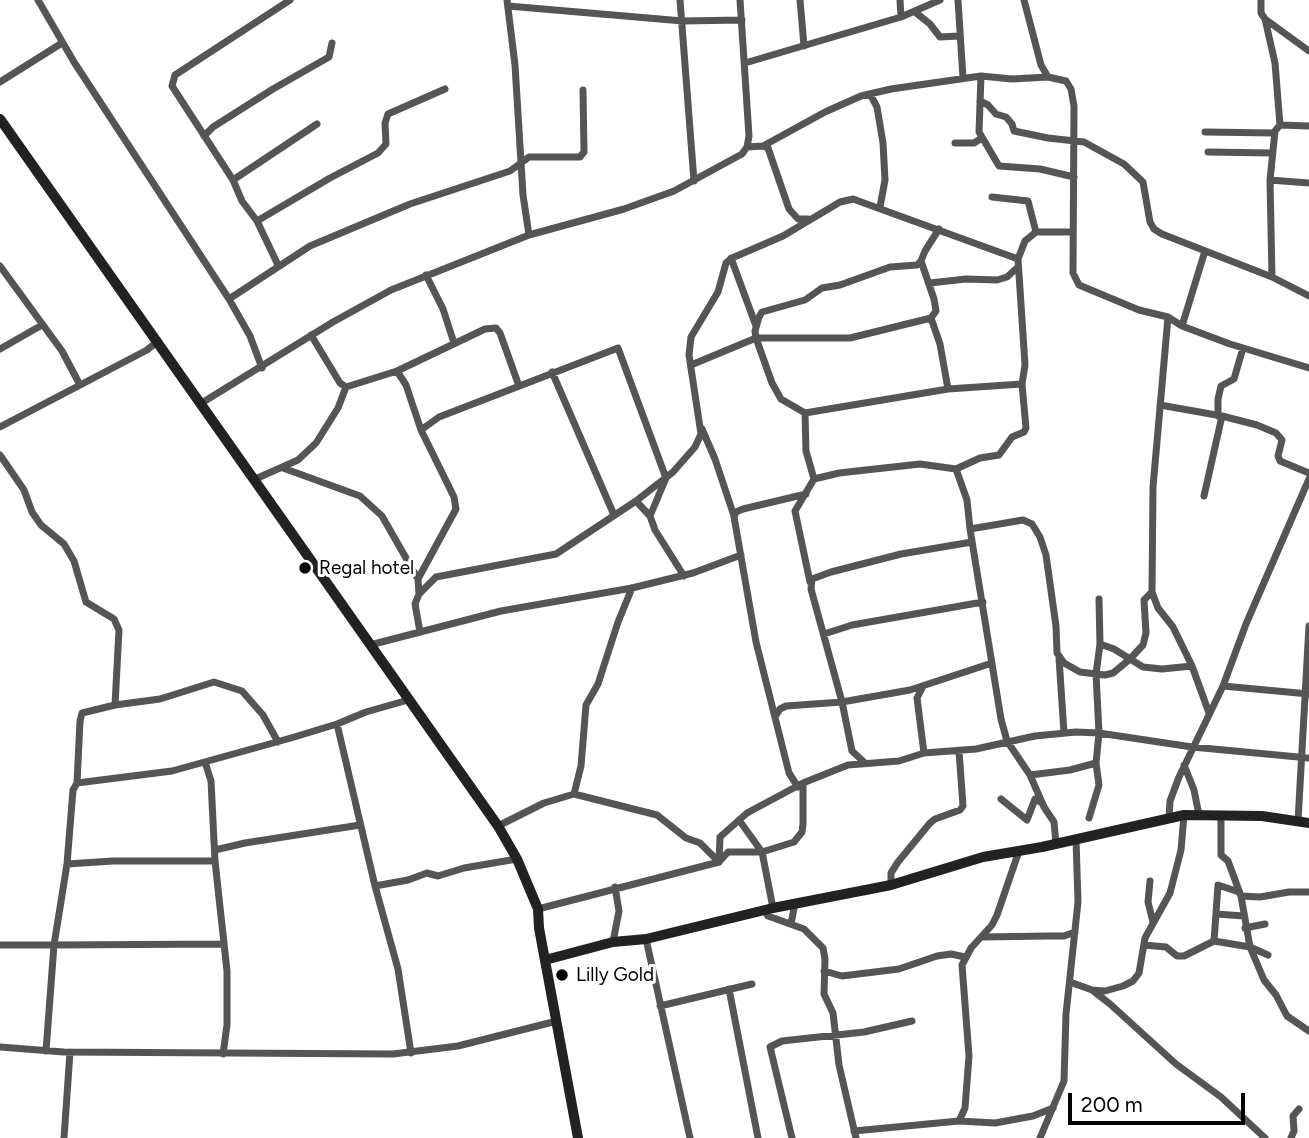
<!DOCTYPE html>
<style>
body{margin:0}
#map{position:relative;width:1309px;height:1138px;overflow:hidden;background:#fff;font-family:Figtree,sans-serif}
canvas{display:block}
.scale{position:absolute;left:1068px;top:1093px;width:177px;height:32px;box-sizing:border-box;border:4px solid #000;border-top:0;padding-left:9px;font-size:21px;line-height:24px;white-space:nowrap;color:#000;-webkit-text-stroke:5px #fff;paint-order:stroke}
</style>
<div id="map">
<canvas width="1309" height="1138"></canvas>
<div class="scale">200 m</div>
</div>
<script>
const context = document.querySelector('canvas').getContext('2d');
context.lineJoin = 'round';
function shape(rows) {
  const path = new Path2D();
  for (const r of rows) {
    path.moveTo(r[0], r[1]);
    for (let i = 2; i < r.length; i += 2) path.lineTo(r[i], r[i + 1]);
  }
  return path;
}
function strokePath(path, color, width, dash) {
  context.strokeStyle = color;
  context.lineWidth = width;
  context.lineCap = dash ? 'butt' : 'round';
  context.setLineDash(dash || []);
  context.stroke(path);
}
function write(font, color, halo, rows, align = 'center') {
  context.font = font + ' Figtree,sans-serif';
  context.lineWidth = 6;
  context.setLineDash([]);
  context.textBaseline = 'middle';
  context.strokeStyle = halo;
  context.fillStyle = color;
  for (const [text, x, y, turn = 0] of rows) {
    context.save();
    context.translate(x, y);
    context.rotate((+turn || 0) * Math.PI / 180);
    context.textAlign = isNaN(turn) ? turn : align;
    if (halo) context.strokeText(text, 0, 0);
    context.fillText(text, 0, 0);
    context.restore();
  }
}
const street = shape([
 [38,0,74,62,229,299,250,336,262,368],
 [680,0,694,181],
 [800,0,804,46],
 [900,0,901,17],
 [958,0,963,78],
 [1024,0,1041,65,1048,77],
 [1261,0,1261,13,1265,19,1309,51],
 [508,6,683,21,742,20],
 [915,12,930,24,940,37,959,36],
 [1265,19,1275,63,1280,125],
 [745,63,901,17,940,0],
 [981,76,979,132,999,166,1040,169,1074,177],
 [0,82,62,43],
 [870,94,877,107,883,143,885,180,880,207],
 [980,101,988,105,996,114,1006,117,1012,124,1014,131,1048,138,1084,142,1124,164,1143,182,1150,222,1154,229,1162,234,1272,277,1309,296],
 [1205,132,1274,133],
 [204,136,213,127,273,89,329,57,332,43],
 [955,143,974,143,982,138],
 [763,146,825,112,861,96,891,89,981,76,1012,79,1048,77,1066,81,1071,89,1074,106,1073,273,1079,285,1139,310,1168,317,1182,326,1230,344,1309,368],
 [747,147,763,146,768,148,789,209,798,219,808,219],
 [1208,152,1272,153],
 [233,180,317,124],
 [1270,180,1309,183],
 [992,197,1028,201,1036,232],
 [257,221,330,178,378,153,386,144,385,123,388,114,445,89],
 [529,235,624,209,674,191,742,154,747,147,749,136,740,0],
 [731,258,756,326],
 [1018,259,1025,241,1036,232,1073,232],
 [921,261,934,299,936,311,931,318],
 [278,265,257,221,242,201,233,180,172,86,175,75,290,0],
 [0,266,62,351,80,385],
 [426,275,443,309,454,343],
 [1272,277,1270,180,1275,131,1280,125,1309,126],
 [930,283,966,279,997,280,1007,277,1018,267],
 [229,299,310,246,410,204,510,171,529,157,580,157,584,152,583,90],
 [1168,317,1153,487,1152,592,1158,608,1173,627,1192,666,1209,713],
 [1182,326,1205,251],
 [311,335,340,383,346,387,397,371,485,329,496,328,500,333,519,386],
 [0,349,42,325],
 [691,365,756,338,850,338,931,318],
 [397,371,406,385,421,430,454,497,456,509,418,579,419,594,415,604,420,632],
 [552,372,614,515],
 [948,389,1022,384],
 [200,404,333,322,391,290,529,235,523,195,515,65,507,0],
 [1160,405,1222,416,1257,425,1276,433,1282,440,1278,456,1280,461,1309,473],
 [805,413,948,389,940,344,931,318],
 [1218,416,1218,399,1221,386,1234,379,1243,348],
 [0,427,147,350,158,341],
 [702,429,715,459,734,516],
 [421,430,439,417,618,348,666,478,650,516],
 [0,455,24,490,32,512,41,525,64,544,74,561,86,602,114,619,119,630,115,705],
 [283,468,360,496,382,516,418,579],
 [956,469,967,500,970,529],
 [253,480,298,460,316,443,338,408,346,387],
 [1204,496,1222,416],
 [636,501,650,516,655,530,684,576],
 [972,542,901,554,831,572,812,579,811,589,842,702,910,690,992,663],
 [810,582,795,511,814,479,806,451,805,413,781,399,772,383,756,338,755,331,759,317,762,312,805,300,822,288,840,285,890,267,917,265,921,261,925,251,939,229],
 [419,594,436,577,556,554,636,501,673,472,695,447,701,434,689,355,691,337,718,292,726,263,732,258,783,236,840,202,853,199,1018,259,1025,365,1022,384,1026,428,1024,432,1012,437,999,455,980,458,956,469,920,464,839,473,814,479],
 [1099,599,1100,644,1096,674,1099,733,1096,763,1070,770,1030,775,1007,741,1001,719,970,529,1023,520,1032,524,1040,537,1046,555,1056,626,1057,653,1064,663,1080,672,1096,674,1105,675,1113,673,1130,659,1143,645,1146,633,1144,600,1152,592],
 [824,634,852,625,983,602],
 [1100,644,1114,649,1143,667,1162,669,1192,666],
 [370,645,501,611,632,588,693,573,741,555],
 [1059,658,1064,733],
 [923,686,917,698,924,753],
 [1223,686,1309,694],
 [775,717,780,709,786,706,842,702,852,751,865,763],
 [337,724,375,886,398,969,411,1053],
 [205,762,211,781,215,861,227,971,227,1025,223,1054],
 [1184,765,1194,790,1199,815],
 [1030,775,1044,807,1054,822,1056,844],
 [77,783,172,771,291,738,337,724,366,712,408,700],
 [798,787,789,773,756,642,734,517,736,512,743,509,806,494],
 [574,794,581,766,586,705,598,684,618,622,632,588],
 [1001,799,1027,820,1035,799,1042,803],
 [1221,815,1221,855,1228,861,1241,896,1250,947,1264,980,1276,995,1287,1016,1309,1031],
 [1089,818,1099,785,1096,763],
 [1169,819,1170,801,1179,777,1223,686,1246,624,1309,479],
 [739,820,762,852,773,908],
 [1298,821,1309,626],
 [498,826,544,803,574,794,657,815,686,838,700,843,719,862],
 [215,850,245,843,360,825],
 [719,862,720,837,747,813,803,783,848,765,899,761,924,753,976,749,1035,736,1076,732,1099,733,1192,747,1309,758],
 [67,864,113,861,215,861],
 [1150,881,1148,902,1153,922],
 [891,885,891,873,898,862,930,823,935,819,960,810,963,806,959,751],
 [375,886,408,880,427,873,438,876,464,868,517,859],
 [1241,896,1260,897,1289,892,1309,892],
 [538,909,719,862,728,852,762,852,794,842,802,832,803,824,803,783],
 [764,910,768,916,804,929,823,948,825,959,824,994,833,1013,839,1065,856,1138],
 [1216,914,1244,916],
 [791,924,795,903],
 [1245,928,1265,924],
 [982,937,1048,936,1064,936,1075,932],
 [646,939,690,1138],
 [1214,941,1218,885,1239,892],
 [613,942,619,911,615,887],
 [224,944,54,945,67,864,73,790,77,783,80,721,82,713,115,705,160,699,214,682,242,691,263,715,278,742],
 [0,945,54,945,46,1051],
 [1144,945,1166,947,1177,956,1184,956,1214,941,1250,947,1268,955],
 [824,971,842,976,899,969,937,956,951,954,965,957],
 [1070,982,1092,990,1110,1004,1176,1064,1221,1097,1265,1138],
 [729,989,758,1138],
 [1092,990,1105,991,1123,986,1133,981,1139,973,1145,938,1170,893,1181,850,1184,815],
 [660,1006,752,984],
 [0,1047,64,1052,393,1054,458,1046,557,1021],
 [959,1121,965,1108,969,1056,962,965,971,948,992,925,997,915,1019,851],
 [854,1131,959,1121,995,1123,1033,1116,1053,1108],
 [64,1138,70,1052],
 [792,1138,770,1047,782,1041,864,1032,912,1021],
 [1040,1138,1064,1081,1066,1014,1078,902,1076,839],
 [1291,1138,1294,1131,1293,1116,1299,1109]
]);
const secondary = shape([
 [0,119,498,826,517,859,538,909,539,928,578,1138],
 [545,960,613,942,646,939,773,908,891,885,983,857,1042,847,1184,815,1262,816,1309,823]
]);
const markers = [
 [305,568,7,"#000"],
 [562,975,7,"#000"]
];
const poiNames = [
 ["Regal hotel",319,568],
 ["Lilly Gold",576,975]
];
strokePath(street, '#555', 7);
strokePath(secondary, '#222', 10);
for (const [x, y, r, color] of markers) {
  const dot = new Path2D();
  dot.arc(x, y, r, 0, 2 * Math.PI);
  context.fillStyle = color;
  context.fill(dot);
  strokePath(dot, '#fff', 2.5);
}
write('19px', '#000', '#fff', poiNames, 'left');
</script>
